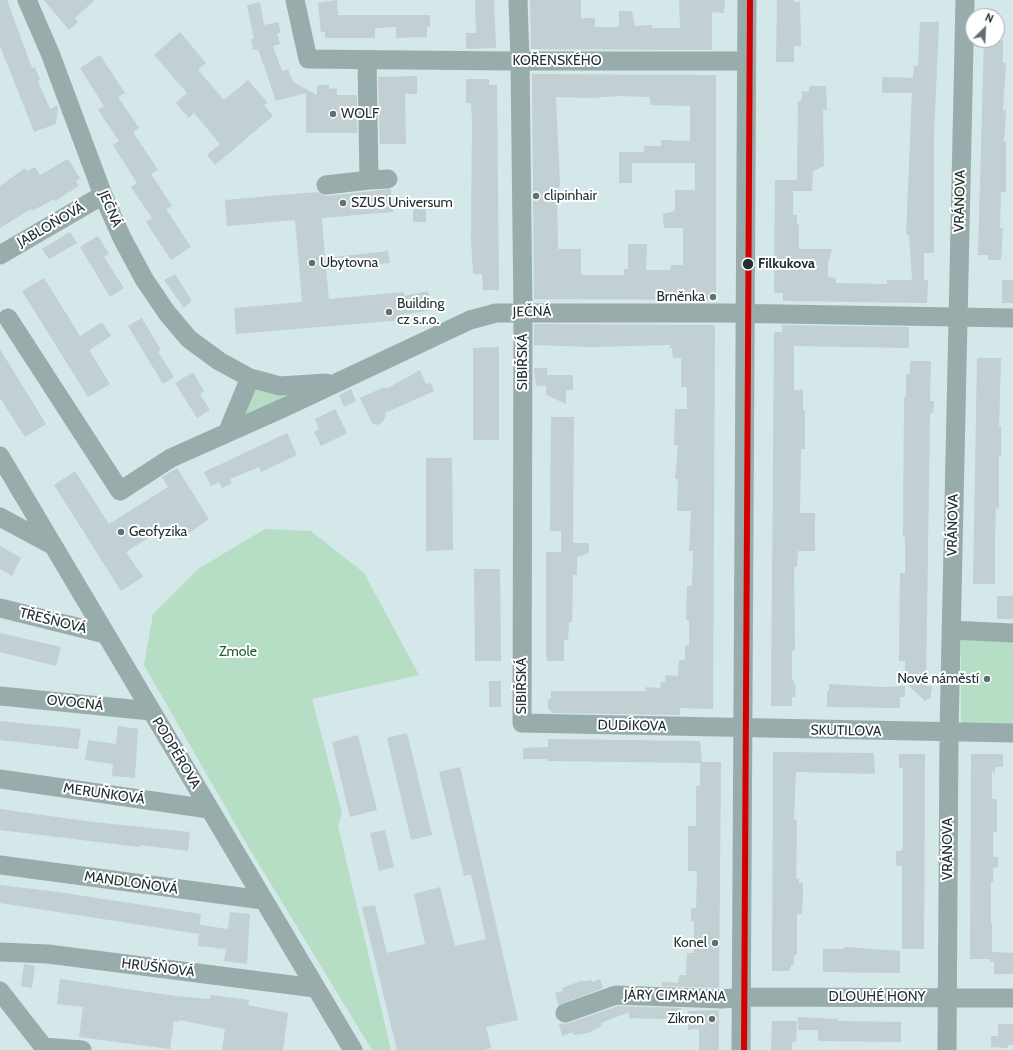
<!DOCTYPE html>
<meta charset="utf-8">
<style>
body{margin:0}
#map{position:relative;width:1013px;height:1050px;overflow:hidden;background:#d4e7e9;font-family:Cabin,sans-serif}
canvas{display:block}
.north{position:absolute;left:965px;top:8px;width:40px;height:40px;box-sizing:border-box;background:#fff;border:1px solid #a7acad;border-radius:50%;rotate:24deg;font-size:11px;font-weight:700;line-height:16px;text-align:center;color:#233032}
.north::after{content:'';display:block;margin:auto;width:14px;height:18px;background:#617072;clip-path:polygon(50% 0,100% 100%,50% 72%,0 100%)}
</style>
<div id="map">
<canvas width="1013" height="1050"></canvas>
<div class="north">N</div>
</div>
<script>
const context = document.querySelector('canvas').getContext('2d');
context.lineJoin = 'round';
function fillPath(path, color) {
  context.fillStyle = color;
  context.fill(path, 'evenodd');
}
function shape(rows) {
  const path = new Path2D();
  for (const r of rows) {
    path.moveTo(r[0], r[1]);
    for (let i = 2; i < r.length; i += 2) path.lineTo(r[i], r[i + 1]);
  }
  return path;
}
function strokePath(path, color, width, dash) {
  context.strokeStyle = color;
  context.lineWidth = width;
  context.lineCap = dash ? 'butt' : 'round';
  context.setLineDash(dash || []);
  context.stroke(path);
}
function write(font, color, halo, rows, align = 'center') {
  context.font = font + ' Cabin,sans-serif';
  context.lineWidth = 4;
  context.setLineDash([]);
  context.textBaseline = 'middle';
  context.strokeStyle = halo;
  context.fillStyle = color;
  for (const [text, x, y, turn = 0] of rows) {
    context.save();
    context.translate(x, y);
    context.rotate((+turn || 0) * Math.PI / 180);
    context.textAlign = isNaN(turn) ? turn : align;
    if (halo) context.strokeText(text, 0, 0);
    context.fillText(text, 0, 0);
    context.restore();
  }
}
const green = shape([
 [257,385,295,392,250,416,246,414,244,409],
 [265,529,311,531,364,573,419,675,312,699,342,813,338,826,391,1050,372,1050,246,843,144,665,153,614,198,569],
 [961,635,1013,636,1013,730,961,729]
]);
const building = shape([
 [0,0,7,0,32,68,35,67,40,80,38,81,50,109,58,105,58,107,56,124,34,132,0,46],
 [44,0,95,0,75,18,78,22,69,30],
 [337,0,338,15,430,15,430,27,427,27,427,37,396,38,396,27,375,28,375,38,325,38,325,32,321,32,318,3],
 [475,0,494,0,496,48,466,49,466,33,476,33],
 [530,0,581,0,581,18,595,18,595,27,619,27,619,11,632,11,635,26,652,25,652,28,680,28,679,0,725,0,724,13,712,12,712,50,531,49],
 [777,0,794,0,794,2,800,2,801,46,794,46,794,62,776,62],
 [260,2,264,25,278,22,281,33,277,33,280,44,273,46,282,71,288,69,293,82,317,95,317,85,329,85,329,89,337,88,337,95,357,95,357,133,306,133,306,93,276,101,258,49,253,50,251,39,254,39,247,5],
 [920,22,939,22,934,134,934,253,924,253,924,280,928,280,927,303,783,301,783,293,774,293,775,180,797,180,798,102,802,99,802,91,809,92,809,86,826,86,827,110,823,110,824,166,813,171,812,191,793,191,793,215,797,215,797,225,799,224,799,249,832,249,828,264,828,277,836,278,836,283,887,284,887,280,912,280,909,235,906,235,912,93,882,93,882,77,913,78,914,66,918,66],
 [180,32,206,63,198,70,224,100,248,80,268,103,264,105,273,116,215,165,207,155,220,144,194,113,189,118,176,103,187,93,154,55],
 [984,40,1003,40,1003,63,1006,63,1003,110,1006,110,1004,142,1006,142,1006,192,1001,192,1000,228,1003,228,1001,260,988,260,988,255,978,255],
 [100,55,125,93,118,97,139,128,133,132,158,170,151,174,172,206,166,209,191,247,171,260,146,222,152,218,131,187,137,183,113,145,119,141,98,110,104,106,80,68],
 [532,74,716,75,716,300,534,299],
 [619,96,650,97,650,105,690,106,690,141,661,140,661,146,644,146,644,152,619,152,619,183,632,183,632,163,695,163,695,190,675,190,675,211,663,214,664,228,683,228,683,265,671,265,670,270,646,270,647,244,628,244,628,269,624,269,624,275,581,275,581,249,558,249,557,188,559,188,560,185,556,97,590,98],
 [417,76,417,94,405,94,406,144,380,144,378,77],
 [466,79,489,79,489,85,497,85,499,290,483,290,482,274,473,274,471,240,472,120,471,103,466,103],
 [68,159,80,178,76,181,79,186,55,201,54,199,32,211,31,209,0,228,0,186,25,168,27,171,35,167,40,175],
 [391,189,393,212,322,218,325,258,388,251,390,263,326,270,329,299,404,292,404,296,428,291,432,310,401,315,402,320,236,334,234,308,302,302,295,220,227,226,225,200,317,192,327,196],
 [413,209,426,209,426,222,413,222],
 [70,232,77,243,49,259,42,249],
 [98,236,109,254,104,257,124,288,110,297,80,247],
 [175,274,192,301,184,308,164,280],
 [44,278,80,336,102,322,111,336,89,350,110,384,88,397,22,291],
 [1002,280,1013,280,1013,303,1002,303],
 [142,318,161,350,158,352,174,377,163,384,128,326],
 [534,324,715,325,713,709,680,708,680,715,551,713,551,710,548,710,548,699,551,699,551,691,646,691,646,687,660,688,661,682,665,682,666,675,678,676,679,660,685,660,685,645,689,646,689,620,686,620,687,586,692,586,693,551,689,551,691,511,677,511,678,479,675,479,678,445,674,445,675,409,687,409,687,387,681,387,681,358,673,358,672,348,670,348,670,345,591,347,534,345],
 [782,325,909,327,909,348,794,346,794,390,803,390,803,410,805,410,805,449,801,449,800,513,815,513,815,551,798,551,797,567,794,567,795,646,795,650,792,650,792,680,794,680,794,685,796,685,795,697,792,697,792,706,771,706,774,332,782,332],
 [499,347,499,440,473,440,473,348],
 [0,349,46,424,25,437,0,398],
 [977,358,1001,358,999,426,1001,426,1001,456,999,456,999,509,996,508,995,536,995,584,973,584],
 [910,361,931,361,930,401,934,401,933,413,930,413,926,686,932,686,930,699,926,699,926,702,905,682,905,661,899,661,900,573,905,573,905,537,903,537,904,397,906,397,906,374,910,374],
 [534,368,547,368,547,375,573,375,573,390,566,390,566,404,546,395,546,385,536,386],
 [420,370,426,384,430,382,434,391,385,413,386,415,382,423,377,425,372,423,360,398,384,387,386,389],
 [193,372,204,391,200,394,210,410,197,418,175,383],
 [351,389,356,401,344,407,339,395],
 [335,409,347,433,321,446,314,432,319,429,315,419],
 [551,417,574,417,573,543,589,543,589,553,577,557,577,575,573,575,572,622,569,622,568,640,564,640,564,661,547,661,546,654,546,552,561,552,561,531,550,531],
 [287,433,297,455,261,472,259,467,230,479,232,483,222,488,219,482,211,486,204,472],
 [426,458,452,458,453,550,426,551],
 [177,468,209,519,179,540,169,525,126,552,143,577,121,591,54,485,75,471,109,524,168,487,162,477],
 [0,546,21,558,12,576,0,569],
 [474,569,500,569,501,661,475,661],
 [997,596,1013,596,1013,619,997,619],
 [0,633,61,647,56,666,0,652],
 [489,681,501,681,501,707,489,707],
 [829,684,881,687,905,686,905,697,900,697,900,708,827,707,827,691,829,691],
 [0,721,81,729,78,749,0,740],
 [118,726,138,729,135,778,112,776,113,764,85,760,88,740,116,744],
 [407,733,432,835,411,840,387,738],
 [358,735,377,810,350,817,332,742],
 [548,739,700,741,702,762,721,762,719,988,662,986,662,982,678,983,679,975,686,975,687,953,694,953,694,921,691,921,691,908,696,908,697,871,688,871,688,826,696,826,696,786,700,786,700,763,547,761,547,759,523,759,523,748,548,747],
 [773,752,874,753,875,774,796,772,794,820,797,820,796,879,799,879,799,883,803,883,803,893,802,914,797,914,797,955,794,955,794,965,791,965,790,971,772,971],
 [899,754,925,754,924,949,902,949,902,866,896,865,896,851,902,851,903,846,903,768,899,768],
 [971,754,1003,754,1003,767,995,767,995,773,992,772,992,799,997,799,997,832,993,832,993,857,998,857,998,867,993,868,993,882,991,882,991,924,992,924,992,952,1013,953,1013,974,994,974,994,962,990,962,990,959,970,959],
 [460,767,518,1020,486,1027,491,1048,484,1050,397,1050,362,907,375,905,387,953,425,944,414,894,440,887,455,946,486,939,471,874,464,876,439,772],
 [0,809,93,822,190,832,188,851,140,845,139,847,0,830],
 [385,830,394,867,379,871,370,833],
 [0,885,58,892,201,914,199,934,0,903],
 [230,912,250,914,247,964,224,961,226,949,198,946,200,925,228,929],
 [844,947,900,951,900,973,823,972,823,949,844,949],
 [24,964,35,966,32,988,21,986],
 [60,979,175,996,210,999,211,995,249,1000,248,1005,288,1013,283,1050,222,1050,225,1029,179,1020,179,1022,174,1021,170,1049,79,1037,83,1007,57,1004],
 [600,979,603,988,558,1005,555,993,563,991,562,988,583,980,583,982,591,980,592,982],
 [618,1006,681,1008,681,1015,671,1015,665,1019,629,1018,629,1012,601,1023,602,1026,588,1033,574,1035,573,1032,562,1036,559,1024,569,1023],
 [719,1010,719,1050,699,1050,699,1029,688,1030,688,1011],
 [798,1017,838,1019,838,1021,901,1022,901,1042,818,1041,818,1030,798,1030],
 [772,1021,797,1021,796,1042,792,1042,792,1050,771,1050],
 [998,1024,1013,1024,1013,1045,1008,1045,1008,1048,991,1047,991,1036,998,1036]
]);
const minor = shape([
 [27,0,50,53,103,195,122,238,144,279,167,313,189,339,219,361,250,378,280,386,326,383],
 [295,0,308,59,510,61,746,61],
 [518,0,520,61,523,312,522,723,1013,733],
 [369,180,388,179],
 [326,185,369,180,367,60],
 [0,255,103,195],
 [8,318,120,491,171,458,283,408,470,320,496,313,725,313,1013,318],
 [228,431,250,378],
 [0,456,353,1050],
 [0,517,52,545],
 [0,608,105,634],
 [951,630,1013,633],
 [0,696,151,711],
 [0,779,209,809],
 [0,865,263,900],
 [0,952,48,954,315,988],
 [0,991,46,1050],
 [565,1013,616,995,722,999,744,997,1013,998],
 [43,1047,82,1050],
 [741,1050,747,0],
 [947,1050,949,732,965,0]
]);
const tram1 = shape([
 [744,1050,750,0]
]);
const markers = [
 [333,114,4,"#617072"],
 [536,196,4,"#617072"],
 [343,203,4,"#617072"],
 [312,263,4,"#617072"],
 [748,264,6,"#233032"],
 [713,297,4,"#617072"],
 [389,312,4,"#617072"],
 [121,532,4,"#617072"],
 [987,679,4,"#617072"],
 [715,943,4,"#617072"],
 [712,1019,4,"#617072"]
];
const streetNames = [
 ["KOŘENSKÉHO",557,61],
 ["VRÁNOVA",960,201,-89],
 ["JEČNÁ",110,209,67],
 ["JABLOŇOVÁ",51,225,-30],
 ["JEČNÁ",532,312,-1],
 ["SIBIŘSKÁ",523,362,-90],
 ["VRÁNOVA",953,525,-89],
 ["TŘEŠŇOVÁ",53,621,14],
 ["SIBIŘSKÁ",522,686,-90],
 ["OVOCNÁ",75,703,6],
 ["DUDÍKOVA",632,726,1],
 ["SKUTILOVA",846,731,1],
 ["PODPĚROVA",176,753,59],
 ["MERUŇKOVÁ",104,794,8],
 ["VRÁNOVA",948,849,-90],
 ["MANDLOŇOVÁ",131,883,8],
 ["HRUŠŇOVÁ",158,968,7],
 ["JÁRY CIMRMANA",675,996,1],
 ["DLOUHÉ HONY",877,997]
];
const poiNames = [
 ["WOLF",341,114],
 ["clipinhair",544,196],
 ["SZUS Universum",351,203],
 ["Ubytovna",320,263],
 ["Brněnka",705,297,"right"],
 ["Building",397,304],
 ["cz s.r.o.",397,320],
 ["Geofyzika",129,532],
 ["Nové náměstí",979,679,"right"],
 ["Konel",707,943,"right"],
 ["Zikron",704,1019,"right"]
];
const stopNames = [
 ["Filkukova",758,264]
];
const parkNames = [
 ["Zmole",238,652]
];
fillPath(green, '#b6dec5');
fillPath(building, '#c2cfd3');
strokePath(minor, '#98acab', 19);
strokePath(tram1, '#d40000', 6);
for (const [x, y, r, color] of markers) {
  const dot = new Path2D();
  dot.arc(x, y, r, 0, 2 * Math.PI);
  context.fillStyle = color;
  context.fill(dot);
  strokePath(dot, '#fff', 1.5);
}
write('14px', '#233032', '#fff', streetNames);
write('14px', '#233032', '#fff', poiNames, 'left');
write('bold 14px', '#233032', '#fff', stopNames, 'left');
write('14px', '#1f5c30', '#fff', parkNames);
</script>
